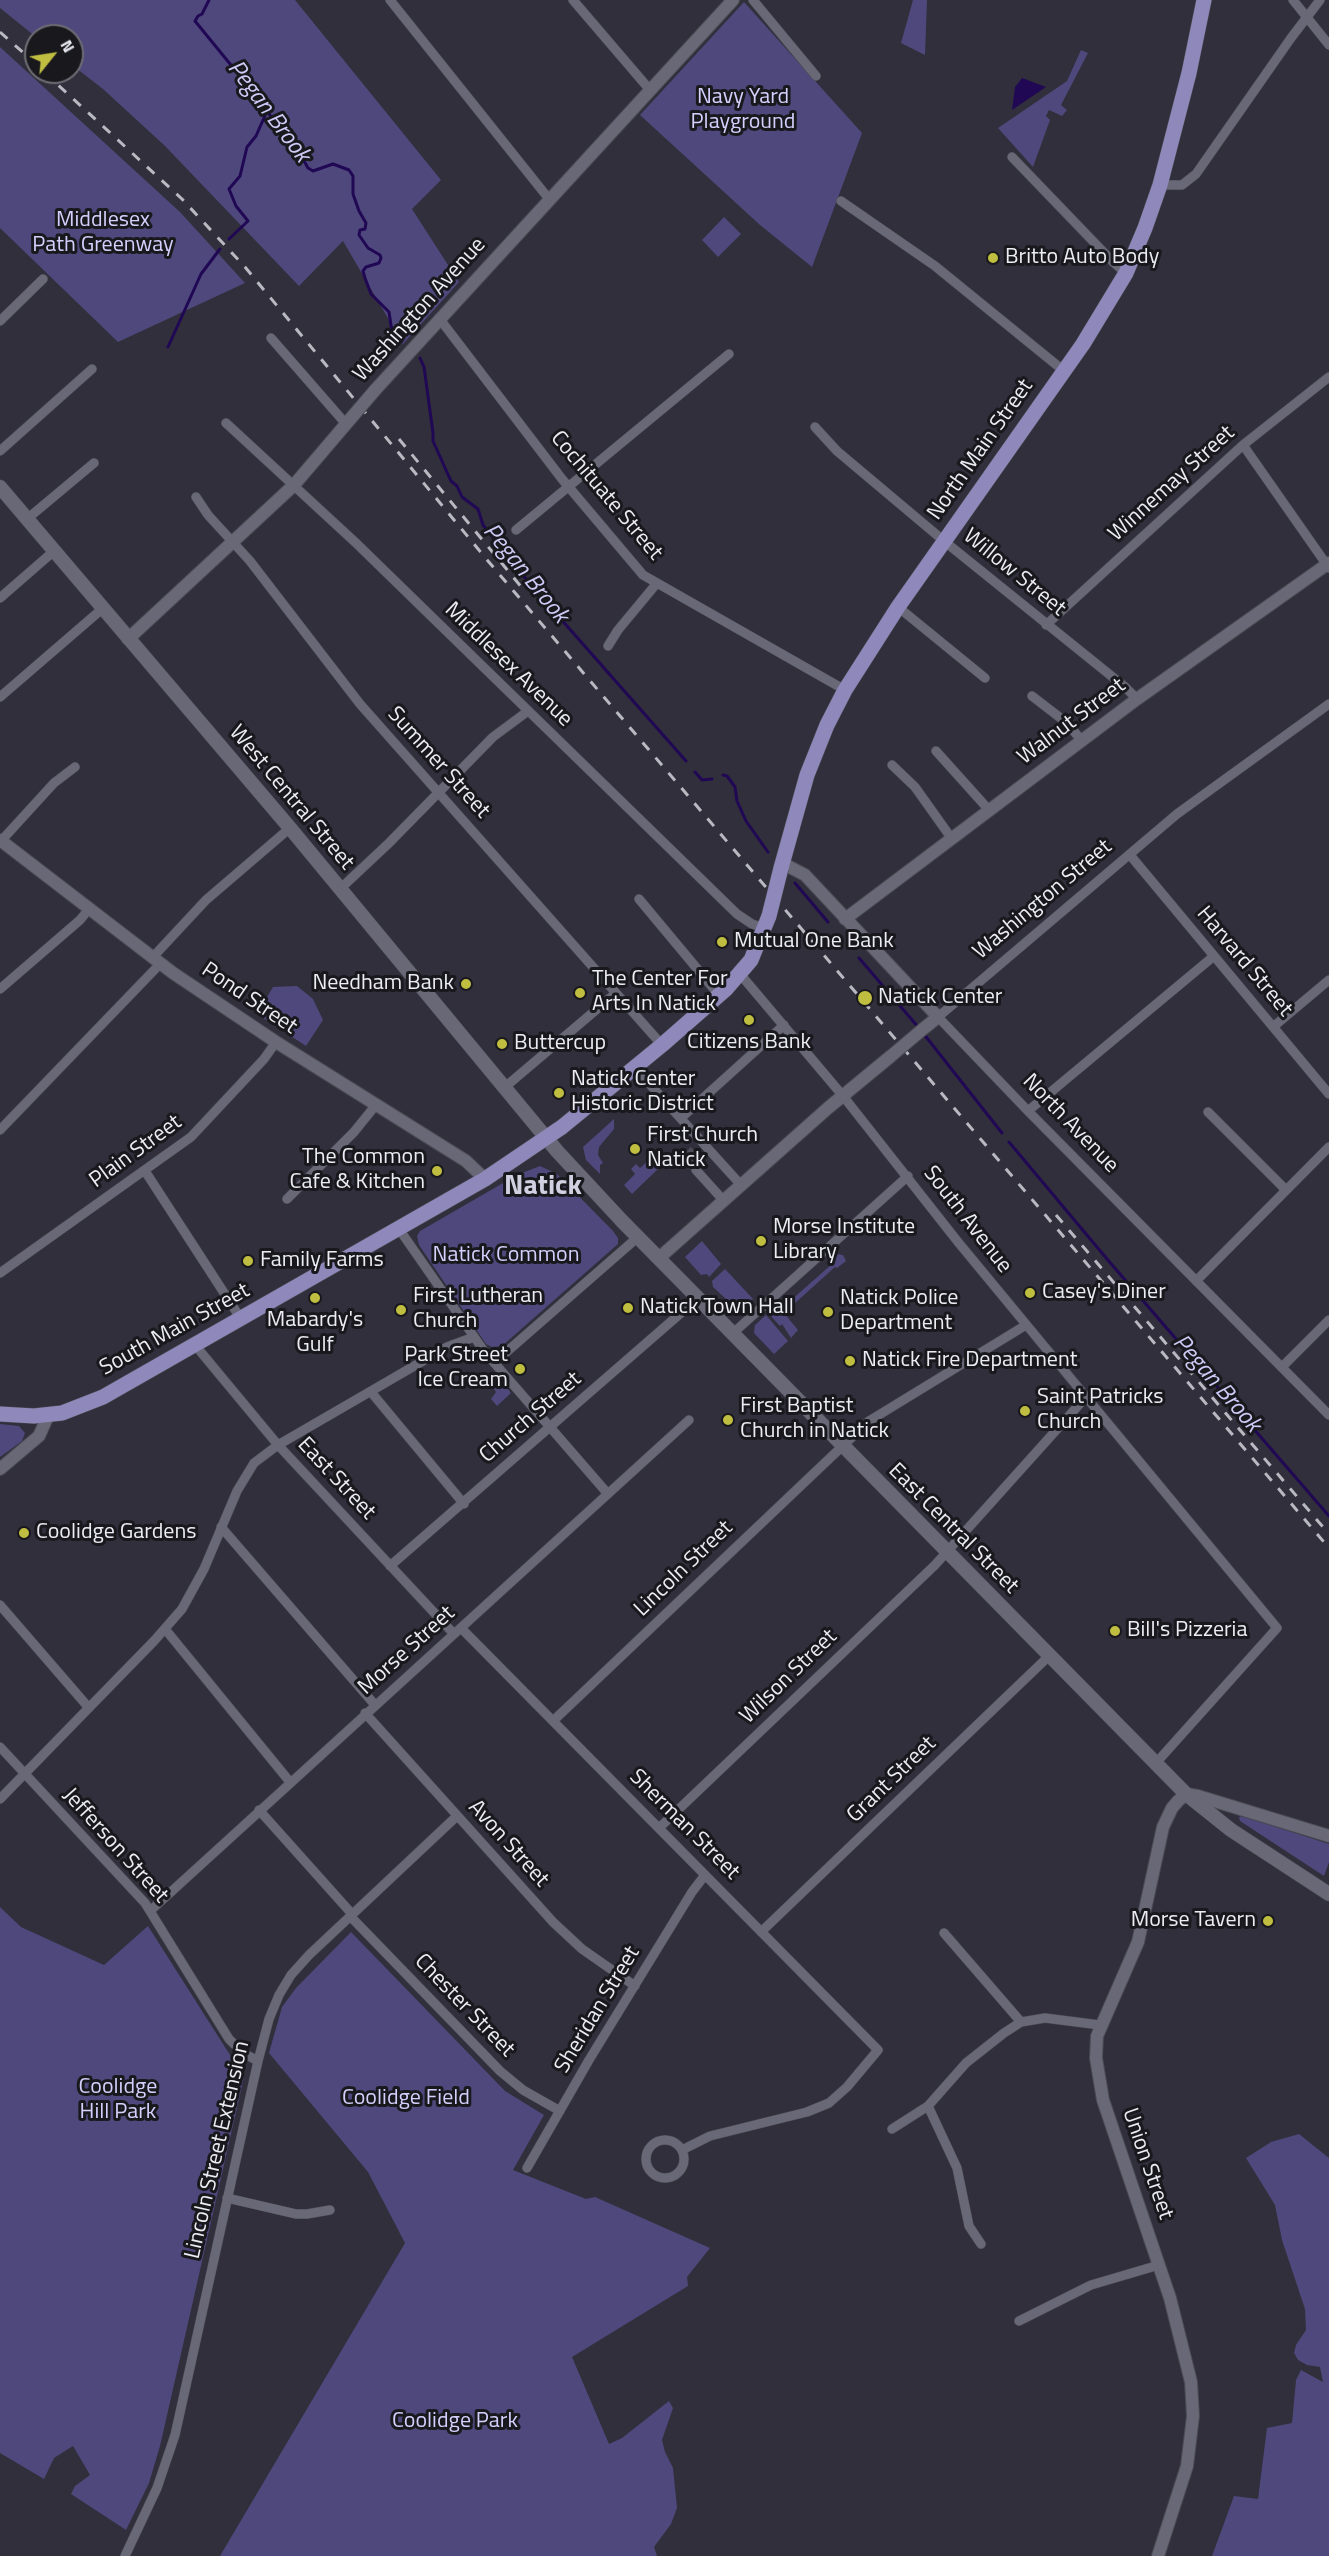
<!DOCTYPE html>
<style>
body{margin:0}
#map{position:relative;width:1329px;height:2556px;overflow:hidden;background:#302f3b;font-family:"Titillium Web",sans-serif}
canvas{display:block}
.north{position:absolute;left:24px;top:24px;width:60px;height:60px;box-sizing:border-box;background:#18181d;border:2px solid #6d6d73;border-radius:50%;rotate:60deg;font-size:16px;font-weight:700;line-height:24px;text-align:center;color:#ececf4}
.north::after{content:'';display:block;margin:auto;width:21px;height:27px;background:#c0be41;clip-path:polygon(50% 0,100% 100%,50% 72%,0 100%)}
</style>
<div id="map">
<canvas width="1329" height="2556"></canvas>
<div class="north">N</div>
</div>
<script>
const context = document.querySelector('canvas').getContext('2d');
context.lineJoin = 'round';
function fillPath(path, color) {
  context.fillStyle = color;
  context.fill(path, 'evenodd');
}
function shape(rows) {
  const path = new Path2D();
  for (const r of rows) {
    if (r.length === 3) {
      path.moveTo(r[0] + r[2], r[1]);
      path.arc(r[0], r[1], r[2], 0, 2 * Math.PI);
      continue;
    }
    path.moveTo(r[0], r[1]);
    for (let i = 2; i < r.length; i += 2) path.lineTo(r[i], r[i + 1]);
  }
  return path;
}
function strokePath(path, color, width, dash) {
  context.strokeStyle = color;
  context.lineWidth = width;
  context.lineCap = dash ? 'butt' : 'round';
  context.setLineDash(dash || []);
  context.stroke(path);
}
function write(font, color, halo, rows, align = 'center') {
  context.font = font + ' "Titillium Web",sans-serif';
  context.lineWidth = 6;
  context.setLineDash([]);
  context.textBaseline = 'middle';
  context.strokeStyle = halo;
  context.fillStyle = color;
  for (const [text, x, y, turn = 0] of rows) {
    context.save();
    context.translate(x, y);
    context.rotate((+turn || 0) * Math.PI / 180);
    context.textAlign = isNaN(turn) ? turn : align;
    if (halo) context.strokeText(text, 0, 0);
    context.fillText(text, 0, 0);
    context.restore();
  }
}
const green = shape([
 [0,0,295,0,441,180,412,209,459,282,403,344,343,241,299,286,165,146,103,89,72,65,72,36,36,37,0,8],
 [913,0,927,0,925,55,901,43],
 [744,2,862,133,812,267,760,225,640,115],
 [0,47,180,212,245,283,118,342,0,228],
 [1081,50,1088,53,1061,105,1067,110,1062,116,1049,110,1046,116,1050,120,1033,167,998,128,1067,81],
 [724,217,741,234,718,257,702,240],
 [297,986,313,999,323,1020,306,1046,257,1014,273,987],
 [614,1119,614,1129,599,1147,598,1155,603,1163,600,1165,600,1174,586,1160,583,1147],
 [650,1159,658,1169,632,1194,624,1185,635,1174,631,1169,636,1164,640,1168],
 [540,1166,557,1174,613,1231,618,1238,618,1244,502,1346,492,1347,486,1344,419,1245,417,1236,420,1231,517,1175],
 [702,1241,721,1264,709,1277,707,1274,701,1275,685,1257],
 [835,1254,843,1255,846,1261,837,1268,835,1267,784,1313,798,1330,791,1338,782,1324,780,1326,768,1313,781,1309,832,1264,830,1261],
 [725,1269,753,1299,739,1311,713,1287,712,1281],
 [766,1315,788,1341,774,1354,754,1333,755,1325],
 [495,1373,511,1393,497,1406,491,1399,496,1392,488,1380],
 [0,1424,19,1426,25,1433,22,1441,0,1457],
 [1242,1816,1329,1844,1329,1862,1324,1876,1240,1821,1239,1817],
 [0,1907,21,1927,104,1965,148,1926,244,2077,160,2446,149,2483,126,2530,71,2494,75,2486,90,2475,73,2446,54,2458,44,2479,0,2453],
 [351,1932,505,2091,544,2115,513,2170,586,2199,595,2197,710,2248,687,2277,688,2286,572,2357,609,2444,622,2438,669,2401,673,2408,662,2440,665,2452,673,2468,677,2508,671,2524,654,2547,657,2556,220,2556,405,2243,368,2172,269,2053,282,2007,296,1988],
 [1299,2134,1329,2158,1329,2556,1212,2556,1234,2496,1258,2499,1267,2428,1292,2423,1296,2380,1301,2370,1323,2382,1320,2367,1307,2365,1298,2360,1294,2353,1296,2345,1306,2330,1305,2309,1282,2240,1275,2205,1246,2158,1271,2142]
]);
const water = shape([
 [1022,78,1046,87,1012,110,1015,87]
]);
const stream = shape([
 [209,0,202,14,198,16,195,21,235,70,244,76,289,144,299,152,308,168,313,171,333,164,349,170,353,176,353,194,359,211,366,223,365,229,360,230,359,235,368,248,380,255,381,258,379,263,366,267,363,271,365,278,371,294,389,312,392,332,402,341],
 [229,239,248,221,236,206,229,189,240,176,247,147,256,136,267,111],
 [168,347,201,274,220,249],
 [420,358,424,367,433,433,433,441,451,481,457,486,462,497,478,509,483,525,530,584,686,761],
 [695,772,702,780,712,779],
 [723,775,727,776,735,787,737,801,746,821,768,852],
 [795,883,828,922],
 [859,958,919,1028],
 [923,1033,1002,1133],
 [1009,1142,1107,1259,1329,1516]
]);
const minorTunnel = shape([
 [694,1150,686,1159,696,1170]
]);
const minor = shape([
 [390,0,549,199],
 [573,0,650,90],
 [753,0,816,76],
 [1293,0,1329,45],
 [1012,157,1113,262,1126,273],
 [1160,185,1182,185,1196,174,1291,38,1320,0],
 [841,201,935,266,1064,371],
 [439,318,562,479,643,575,845,690],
 [0,321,43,279],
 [271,338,346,424],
 [226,423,356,543,737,914,752,924,765,928],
 [815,427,837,451,944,541,1125,687,1137,699],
 [1243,445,1329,568],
 [0,451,92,369],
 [196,497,208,515,250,561,360,704,662,1045],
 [27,519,94,463],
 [516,530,729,354],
 [0,598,54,551],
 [898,607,985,678],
 [1046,625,1243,445,1329,377],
 [608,646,618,630,657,583],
 [1032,696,1067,723,1082,741],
 [0,697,102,609],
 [1329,704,1177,814,938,1017,1028,1111,1329,1415],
 [936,751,989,810],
 [892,765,915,787,952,839],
 [1,841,54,783,75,767],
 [1130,855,1329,1094],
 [340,889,389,843,493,737,528,711],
 [639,899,719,995],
 [152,958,206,900,290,828],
 [740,974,843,1096,958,1242,1277,1628,1156,1763],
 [0,989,80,920,89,909],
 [1273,1027,1329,980],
 [635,1068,741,1185],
 [505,1087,616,993],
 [1028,1111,1214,956],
 [1208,1112,1286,1190],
 [681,1118,784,1025],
 [0,1130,160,964],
 [696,1170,724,1201],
 [145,1171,241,1319],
 [287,1199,354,1132,375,1106],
 [399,1229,484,1351,608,1494],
 [0,1273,191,1137,264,1059,276,1042],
 [1196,1281,1329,1147],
 [732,1334,908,1176],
 [195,1345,278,1445,454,1634],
 [495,1362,638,1237],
 [1282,1367,1329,1320],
 [371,1392,464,1504],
 [221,1527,375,1705],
 [390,1566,697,1299],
 [0,1605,89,1708],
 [461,1628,878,2050,847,2087,829,2103,807,2112,710,2136,682,2150],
 [165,1629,290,1782],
 [365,1713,553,1922,582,1949,635,1986],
 [553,1721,869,1421,1026,1325],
 [0,1747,145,1903,229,2039,243,2053,258,2061],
 [0,1799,154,1641,182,1609,204,1569,237,1491,254,1463,278,1445,447,1347,474,1337],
 [259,1810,352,1914],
 [659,1828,935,1565,1085,1398],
 [150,1911,689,1420],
 [350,1916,500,2071,523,2090,560,2111],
 [761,1932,1049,1656],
 [944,1933,1021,2022],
 [928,2106,957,2168,969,2226,981,2244],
 [892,2129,928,2106,966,2063,1004,2033,1021,2022,1045,2018,1100,2025],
 [665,2159,19],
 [527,2168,589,2060,692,1892,705,1875],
 [227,2198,296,2214,307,2214,330,2210],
 [1019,2321,1091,2285,1159,2265],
 [125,2556,157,2488,175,2435,258,2061,269,2019,279,1995,291,1975,309,1955,457,1816]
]);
const tertiary = shape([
 [376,389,733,0],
 [128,639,294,485,352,417],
 [0,840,173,973,276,1042,466,1161,485,1179],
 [782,863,805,875,938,1017,923,1029],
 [845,919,1137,699,1329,563],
 [659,1258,828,1108,891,1056],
 [0,1469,39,1436,48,1416],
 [1158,2556,1187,2466,1193,2416,1191,2382,1170,2298,1103,2100,1096,2058,1097,2036,1138,1942,1163,1827,1172,1808,1178,1801,1186,1794,1198,1796,1329,1836]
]);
const secondary = shape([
 [0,487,290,828,557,1151,622,1221,1186,1794,1231,1830,1329,1894]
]);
const primary = shape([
 [781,868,807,775,827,725,845,690,898,607,1083,344,1126,273,1145,228,1160,185,1189,73,1204,0],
 [0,1414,34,1416,62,1413,103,1397,485,1179,562,1127,662,1045,726,989,751,960,769,916]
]);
const rail = shape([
 [0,32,36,64],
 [44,72,182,199,245,267,488,561,1329,1548],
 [399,439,523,589],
 [1056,1215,1329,1534]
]);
const tertiaryBridge = shape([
 [352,417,376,389],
 [891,1056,923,1029]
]);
const primaryBridge = shape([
 [769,916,781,868]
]);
const markers = [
 [993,258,6,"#c0be41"],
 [722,942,6,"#c0be41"],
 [466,984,6,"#c0be41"],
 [580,993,6,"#c0be41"],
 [865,998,8,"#c0be41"],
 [749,1020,6,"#c0be41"],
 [502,1044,6,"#c0be41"],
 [559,1093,6,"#c0be41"],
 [635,1149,6,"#c0be41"],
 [437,1171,6,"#c0be41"],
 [761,1241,6,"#c0be41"],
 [248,1261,6,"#c0be41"],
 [1030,1293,6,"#c0be41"],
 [315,1298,6,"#c0be41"],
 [628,1308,6,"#c0be41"],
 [401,1310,6,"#c0be41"],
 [828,1312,6,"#c0be41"],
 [850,1361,6,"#c0be41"],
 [520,1369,6,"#c0be41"],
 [1025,1411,6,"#c0be41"],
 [728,1420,6,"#c0be41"],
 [24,1533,6,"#c0be41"],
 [1115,1631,6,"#c0be41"],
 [1268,1921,6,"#c0be41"]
];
const parkNames = [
 ["Navy Yard",743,98],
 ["Playground",743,123],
 ["Middlesex",103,221],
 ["Path Greenway",103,246],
 ["Natick Common",506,1256],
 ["Coolidge",118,2088],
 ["Hill Park",118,2113],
 ["Coolidge Field",406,2099],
 ["Coolidge Park",455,2422]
];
const poiNames = [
 ["Britto Auto Body",1005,258],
 ["Mutual One Bank",734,942],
 ["The Center For",592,980],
 ["Arts In Natick",592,1005],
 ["Needham Bank",454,984,"right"],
 ["Natick Center",878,998],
 ["Citizens Bank",749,1043,"center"],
 ["Buttercup",514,1044],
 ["Natick Center",571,1080],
 ["Historic District",571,1105],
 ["First Church",647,1136],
 ["Natick",647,1161],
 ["The Common",425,1158,"right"],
 ["Cafe & Kitchen",425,1183,"right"],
 ["Morse Institute",773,1228],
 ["Library",773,1253],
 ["Family Farms",260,1261],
 ["Casey's Diner",1042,1293],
 ["First Lutheran",413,1297],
 ["Church",413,1322],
 ["Natick Police",840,1299],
 ["Department",840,1324],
 ["Natick Town Hall",640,1308],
 ["Mabardy's",315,1321,"center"],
 ["Gulf",315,1346,"center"],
 ["Park Street",508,1356,"right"],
 ["Ice Cream",508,1381,"right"],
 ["Natick Fire Department",862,1361],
 ["Saint Patricks",1037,1398],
 ["Church",1037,1423],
 ["First Baptist",740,1407],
 ["Church in Natick",740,1432],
 ["Coolidge Gardens",36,1533],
 ["Bill's Pizzeria",1127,1631],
 ["Morse Tavern",1256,1921,"right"]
];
const streetNames = [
 ["Washington Avenue",420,310,-48],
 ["North Main Street",981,450,-55],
 ["Winnemay Street",1172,484,-42],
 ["Cochituate Street",606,496,50],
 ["Willow Street",1014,573,39],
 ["Middlesex Avenue",508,665,44],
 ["Walnut Street",1072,722,-37],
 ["Summer Street",438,763,48],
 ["West Central Street",291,798,50],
 ["Washington Street",1043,900,-40],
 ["Harvard Street",1244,962,50],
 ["Pond Street",249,999,34],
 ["North Avenue",1070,1124,46],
 ["Plain Street",136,1152,-36],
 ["South Avenue",967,1220,52],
 ["South Main Street",175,1330,-29],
 ["Church Street",531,1418,-41],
 ["East Street",336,1479,47],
 ["East Central Street",953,1529,45],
 ["Lincoln Street",684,1569,-44],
 ["Morse Street",407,1651,-42],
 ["Wilson Street",789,1677,-44],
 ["Grant Street",892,1780,-44],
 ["Sherman Street",684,1825,45],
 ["Avon Street",508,1844,48],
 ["Jefferson Street",115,1846,48],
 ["Chester Street",464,2006,46],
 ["Sheridan Street",598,2010,-59],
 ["Lincoln Street Extension",218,2150,-77],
 ["Union Street",1147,2164,71]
];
const waterNames = [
 ["Pegan Brook",268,112,53],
 ["Pegan Brook",525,574,51],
 ["Pegan Brook",1216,1384,49]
];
const districtNames = [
 ["Natick",543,1187]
];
fillPath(green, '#4f487c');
fillPath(water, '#210854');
strokePath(stream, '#210854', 3);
strokePath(minorTunnel, '#4c4b57', 9, [9, 4.5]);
strokePath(minor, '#4b4a54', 10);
strokePath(tertiary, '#4b4a54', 14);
strokePath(secondary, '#4b4a54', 15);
strokePath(primary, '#4b4a54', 16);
strokePath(minor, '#686876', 9);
strokePath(tertiary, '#686876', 12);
strokePath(secondary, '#686876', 14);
strokePath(primary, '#8e89ba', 15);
strokePath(rail, '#b9b9c2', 3, [10, 10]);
strokePath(tertiaryBridge, '#4b4a54', 14, []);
strokePath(primaryBridge, '#4b4a54', 16, []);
strokePath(tertiaryBridge, '#686876', 12);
strokePath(primaryBridge, '#8e89ba', 15);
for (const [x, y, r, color] of markers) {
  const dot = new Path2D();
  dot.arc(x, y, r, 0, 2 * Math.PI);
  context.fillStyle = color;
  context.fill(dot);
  strokePath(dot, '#18181d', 2);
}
write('22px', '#d4d0fd', '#18181d', parkNames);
write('22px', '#ececf4', '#18181d', poiNames, 'left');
write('22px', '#ececf4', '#18181d', streetNames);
write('italic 24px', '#cdcaf6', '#18181d', waterNames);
write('bold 28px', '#d1d0e0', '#18181d', districtNames);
</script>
